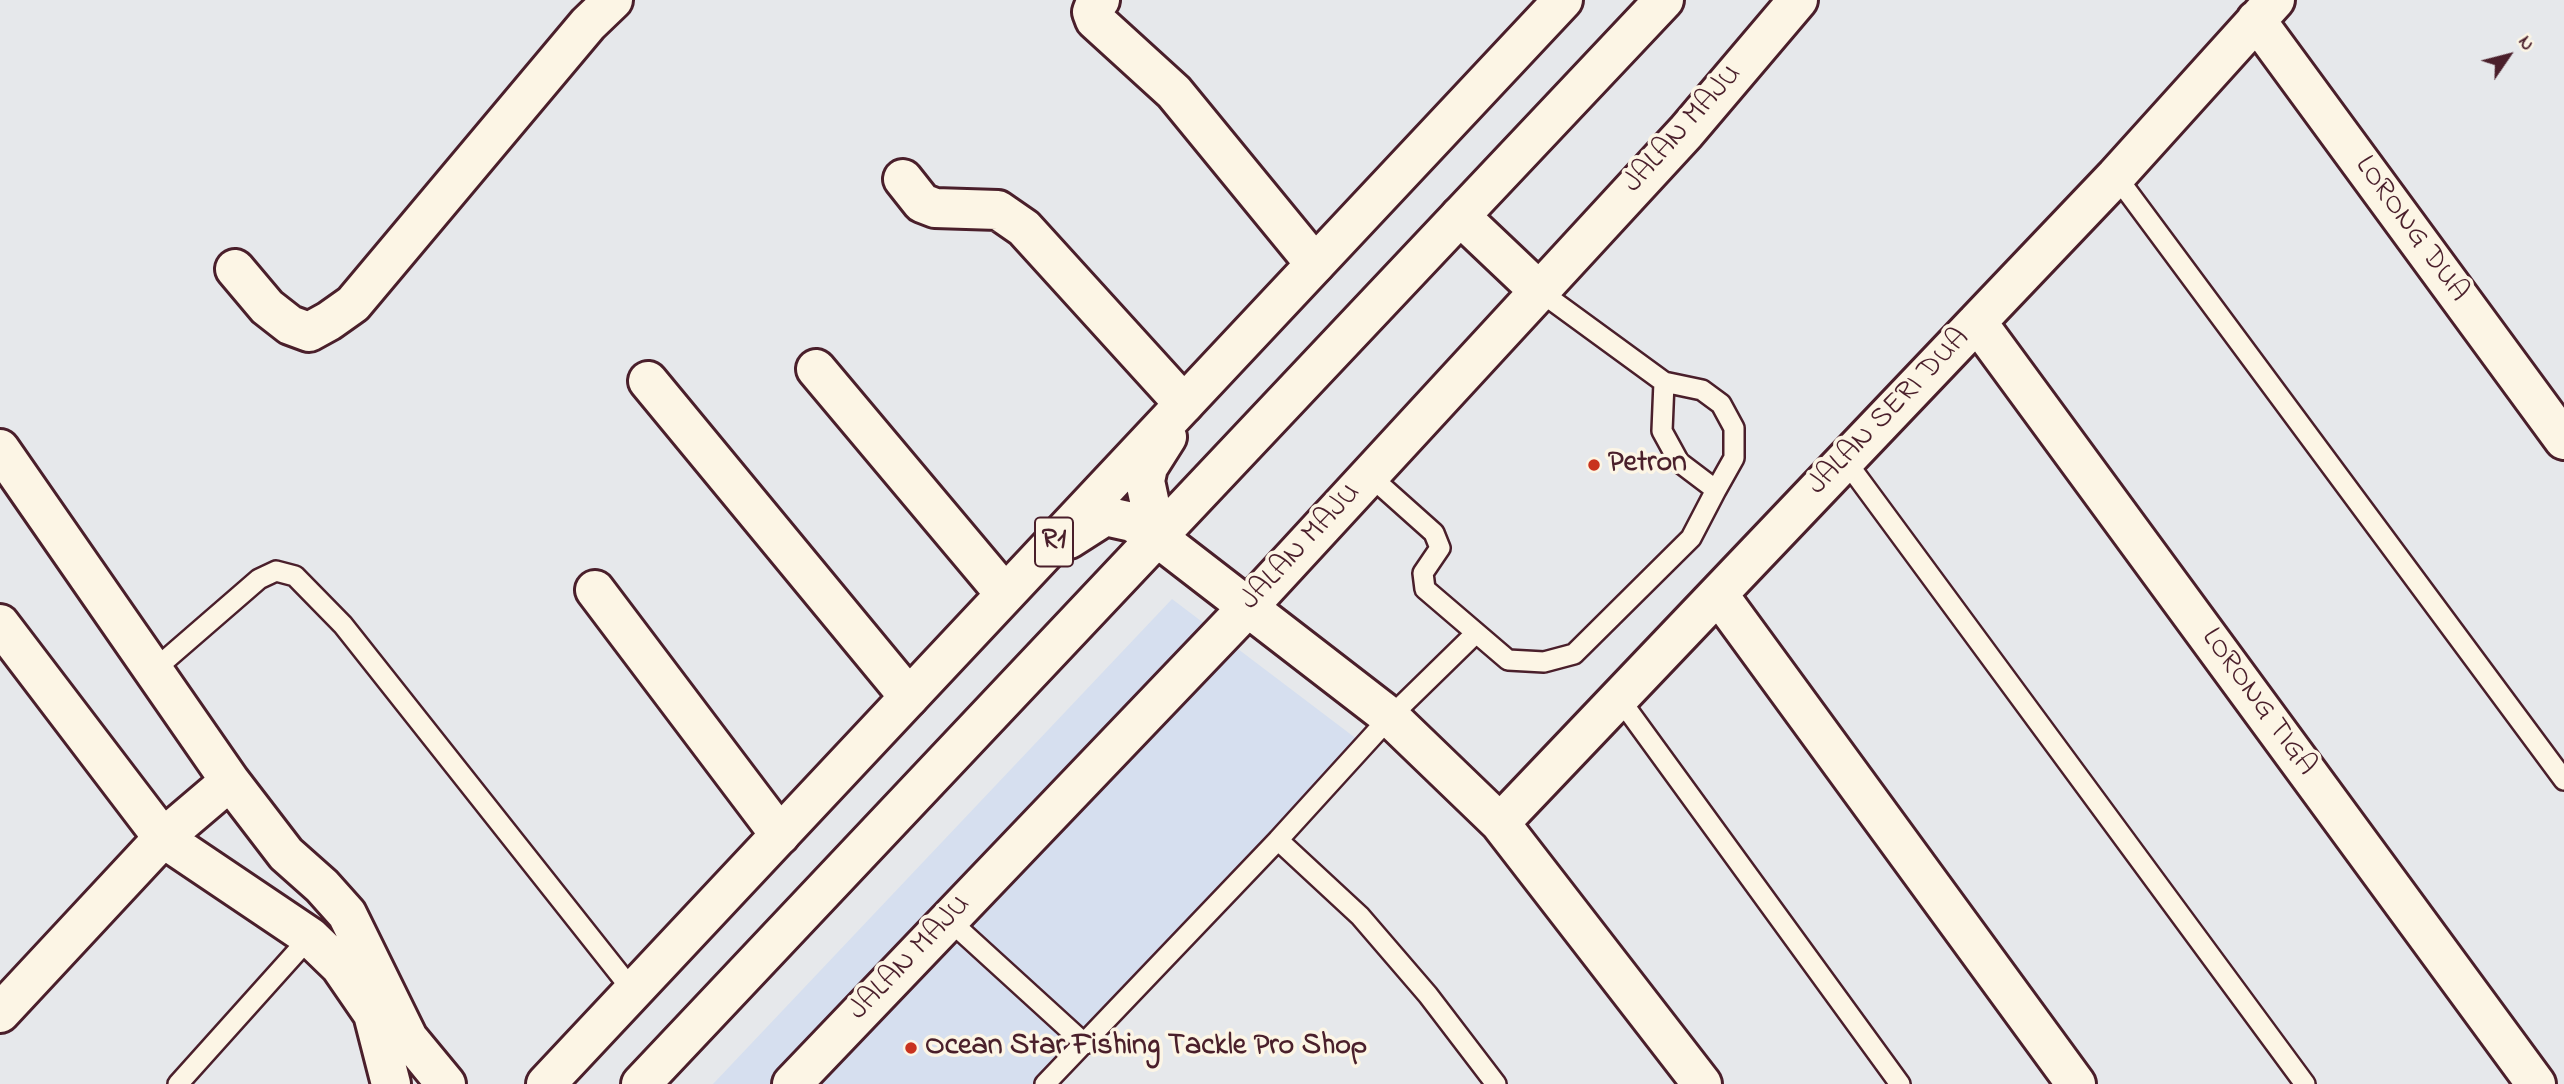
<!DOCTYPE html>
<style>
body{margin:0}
#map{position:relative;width:2564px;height:1084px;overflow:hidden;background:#e6e8eb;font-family:"Indie Flower",sans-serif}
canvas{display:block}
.north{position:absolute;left:2473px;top:21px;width:70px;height:70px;-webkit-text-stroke:5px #fcf5e5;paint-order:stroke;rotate:55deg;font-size:19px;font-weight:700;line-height:28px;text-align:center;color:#4a1f2b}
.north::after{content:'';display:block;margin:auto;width:24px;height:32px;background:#4a1f2b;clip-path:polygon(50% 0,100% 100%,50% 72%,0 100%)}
</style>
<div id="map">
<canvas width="2564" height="1084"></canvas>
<div class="north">N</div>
</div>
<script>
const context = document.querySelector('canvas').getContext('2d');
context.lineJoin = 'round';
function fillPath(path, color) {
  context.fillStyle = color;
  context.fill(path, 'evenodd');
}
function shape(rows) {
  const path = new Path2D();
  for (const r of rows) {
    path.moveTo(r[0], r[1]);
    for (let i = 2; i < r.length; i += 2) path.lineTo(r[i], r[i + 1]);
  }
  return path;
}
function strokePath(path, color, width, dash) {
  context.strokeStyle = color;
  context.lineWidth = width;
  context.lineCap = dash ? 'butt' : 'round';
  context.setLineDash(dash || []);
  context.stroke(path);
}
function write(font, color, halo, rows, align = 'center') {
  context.font = font + ' "Indie Flower",sans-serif';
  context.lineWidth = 7;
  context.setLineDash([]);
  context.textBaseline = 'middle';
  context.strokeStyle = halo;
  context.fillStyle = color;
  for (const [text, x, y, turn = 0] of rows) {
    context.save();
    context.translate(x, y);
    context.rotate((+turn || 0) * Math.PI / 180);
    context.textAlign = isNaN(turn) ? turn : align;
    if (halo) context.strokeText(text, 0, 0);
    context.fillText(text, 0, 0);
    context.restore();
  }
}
const built = shape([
 [1172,599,1370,749,1049,1084,713,1084]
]);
const service = shape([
 [2116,176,2564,780],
 [1664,382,1702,390,1721,404,1734,428,1734,458,1716,490],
 [1845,460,2305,1084],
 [1369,475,1434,533,1440,548,1423,573,1425,589,1508,660,1544,662,1574,654,1691,538,1716,490,1679,462,1662,431,1664,382,1538,290],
 [154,670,259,579,276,571,295,576,343,625,633,991],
 [1619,698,1900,1084],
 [1278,840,1360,916,1428,995,1496,1084],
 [949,920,1085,1044],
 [178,1084,310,937],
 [1045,1084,1278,840,1390,717,1476,633]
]);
const minor = shape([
 [1100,0,1095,4,1092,12,1095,20,1174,92,1315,264],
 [2256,20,2564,440],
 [903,179,922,203,935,208,998,210,1024,228,1184,404],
 [1460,216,1538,290],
 [235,269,267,307,290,325,309,332,329,321,353,304,588,24,613,0],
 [1977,322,2536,1084],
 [816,369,1005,594],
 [648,381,909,697],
 [0,449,230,781,163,838,0,1013],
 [1157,537,1390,717,1500,823,1702,1084],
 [595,590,780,835],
 [1718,594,2076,1084],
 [0,624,163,838,310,937,340,966,373,1014,391,1084],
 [230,781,286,854,322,886,347,914,408,1038,446,1084],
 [1500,823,2116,176,2275,0],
 [792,1084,1248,607,1686,132,1798,0]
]);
const primary = shape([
 [1157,537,1145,481,1148,467,1167,437],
 [1069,539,1105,516,1132,522,1157,537],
 [546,1084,1563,0],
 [641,1084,1664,0]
]);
const markers = [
 [1594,465,7,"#c8321e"],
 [911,1048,7,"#c8321e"]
];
const shields = [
 [1054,542,38]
];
const shieldNames = [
 ["R1",1054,542]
];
const streetNames = [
 ["JALAN MAJU",1684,130,-48],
 ["LORONG DUA",2410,230,54],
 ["JALAN SERI DUA",1890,413,-46],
 ["JALAN MAJU",1302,548,-47],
 ["LORONG TIGA",2257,703,54],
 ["JALAN MAJU",911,959,-46]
];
const poiNames = [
 ["Petron",1608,465],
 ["Ocean Star Fishing Tackle Pro Shop",925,1048]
];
fillPath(built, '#d6dfef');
strokePath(service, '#4a1f2b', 24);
strokePath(minor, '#4a1f2b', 44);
strokePath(primary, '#4a1f2b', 44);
strokePath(service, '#fcf5e5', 19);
strokePath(minor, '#fcf5e5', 38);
strokePath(primary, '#fcf5e5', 38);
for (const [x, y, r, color] of markers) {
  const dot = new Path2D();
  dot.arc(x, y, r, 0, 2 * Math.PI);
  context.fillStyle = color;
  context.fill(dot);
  strokePath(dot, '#fcf5e5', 2.5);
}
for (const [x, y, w] of shields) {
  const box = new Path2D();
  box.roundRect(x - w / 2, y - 24.5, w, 49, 5);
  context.fillStyle = '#fcf5e5';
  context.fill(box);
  strokePath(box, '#4a1f2b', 2);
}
write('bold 28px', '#4a1f2b', null, shieldNames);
write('30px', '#4a1f2b', '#fcf5e5', streetNames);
write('bold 30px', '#4a1f2b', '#fcf5e5', poiNames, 'left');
</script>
